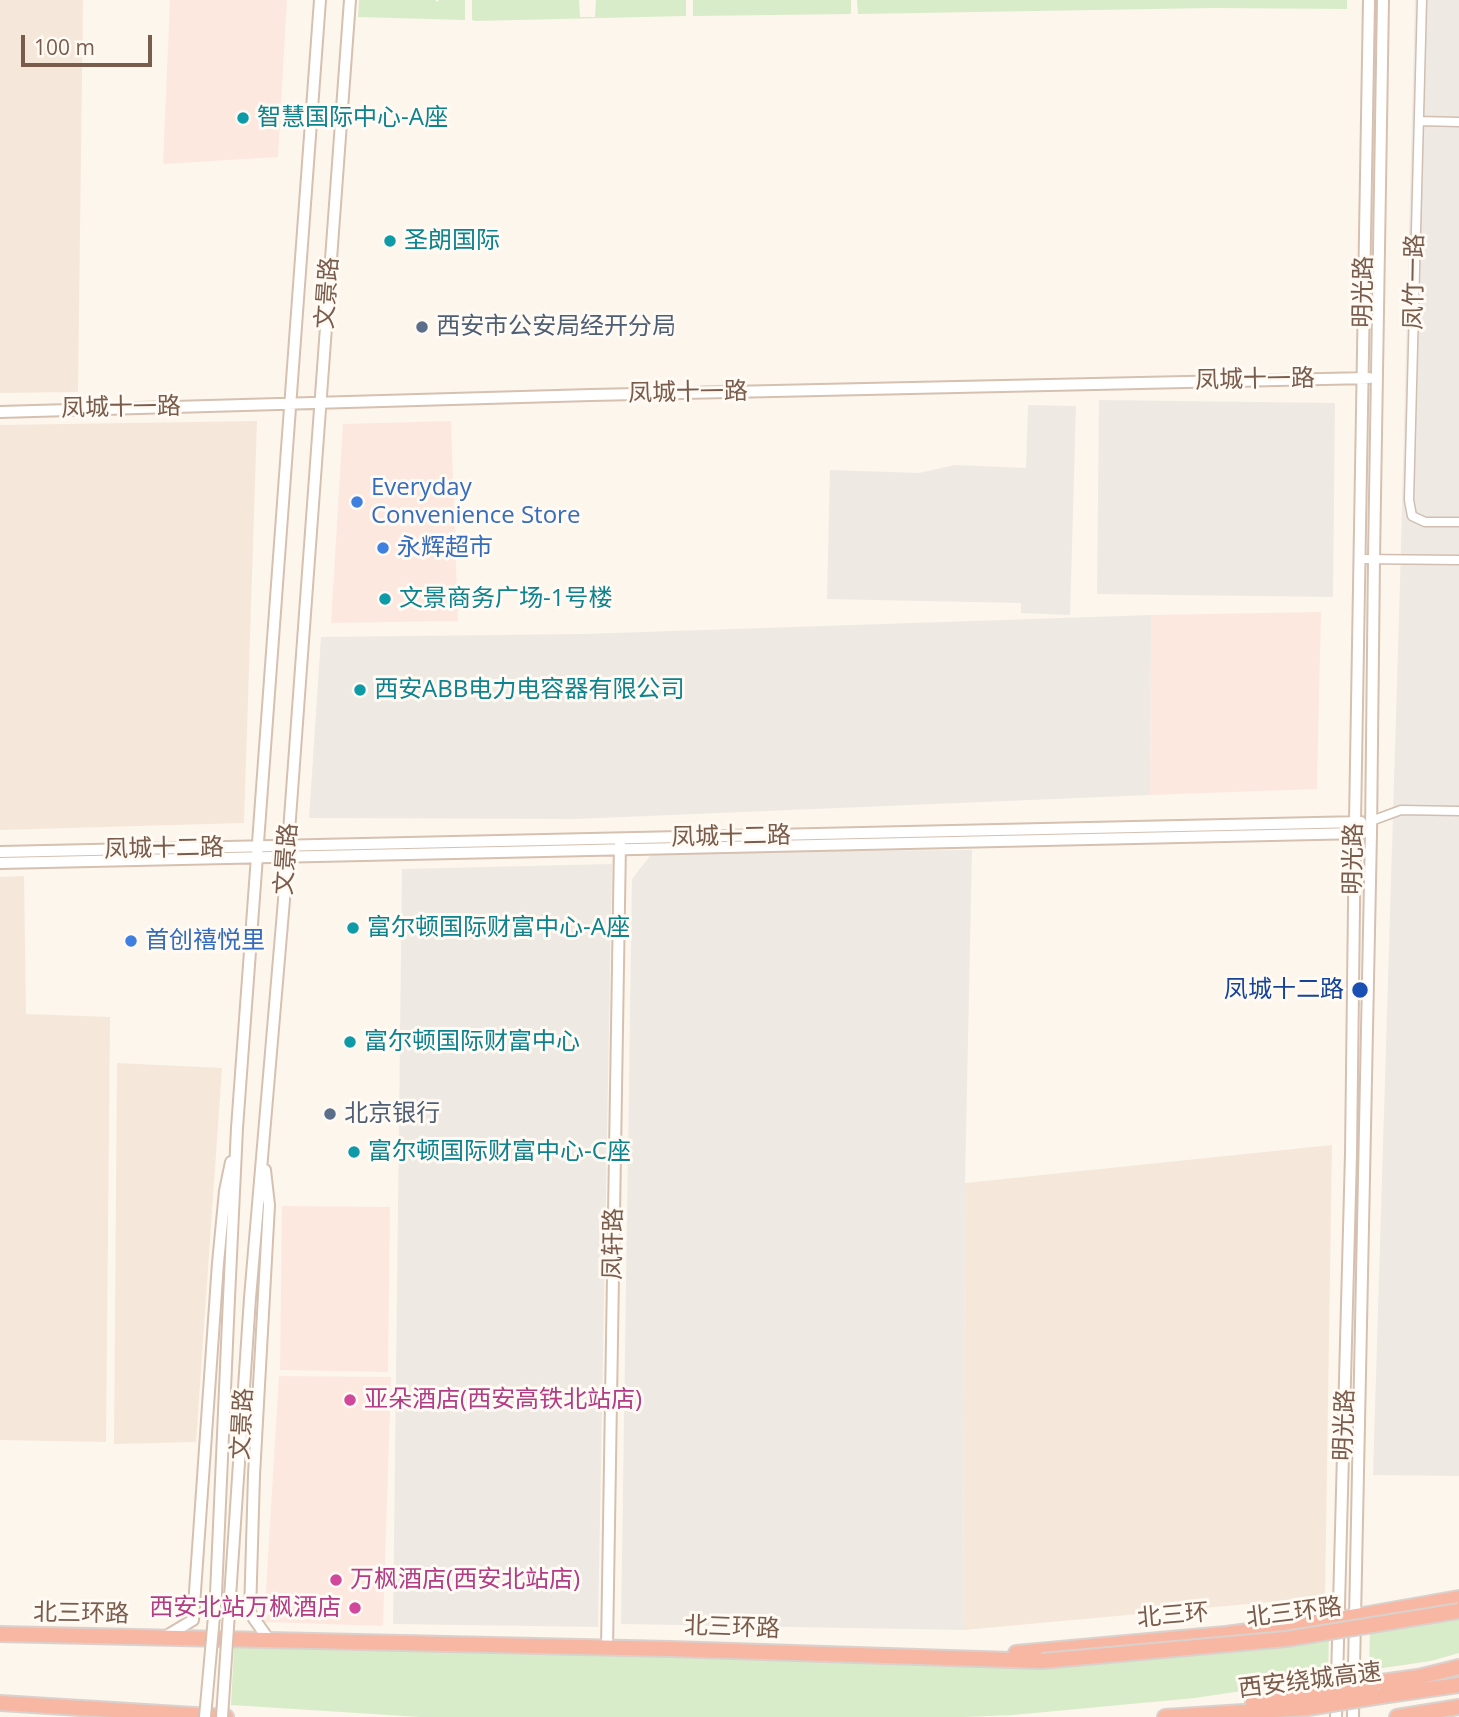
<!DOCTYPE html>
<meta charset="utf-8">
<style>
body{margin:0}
#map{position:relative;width:1459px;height:1717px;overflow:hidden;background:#fdf6ec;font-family:"Open Sans",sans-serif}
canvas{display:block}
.scale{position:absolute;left:21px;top:35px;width:131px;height:32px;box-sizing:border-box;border:4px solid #7a5c4d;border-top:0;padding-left:9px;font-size:21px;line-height:24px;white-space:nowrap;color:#7a5c4d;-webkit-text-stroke:5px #fffaf3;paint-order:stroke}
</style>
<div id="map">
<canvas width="1459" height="1717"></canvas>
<div class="scale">100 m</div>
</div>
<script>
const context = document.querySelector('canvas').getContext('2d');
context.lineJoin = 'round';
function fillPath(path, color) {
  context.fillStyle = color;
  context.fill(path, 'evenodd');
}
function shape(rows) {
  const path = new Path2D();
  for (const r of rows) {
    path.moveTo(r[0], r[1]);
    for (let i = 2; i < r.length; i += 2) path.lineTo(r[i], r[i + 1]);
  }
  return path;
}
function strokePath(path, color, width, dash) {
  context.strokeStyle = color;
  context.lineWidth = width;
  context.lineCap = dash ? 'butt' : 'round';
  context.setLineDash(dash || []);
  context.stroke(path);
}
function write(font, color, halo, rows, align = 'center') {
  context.font = font + ' "Open Sans","Noto Sans SC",sans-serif';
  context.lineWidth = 6;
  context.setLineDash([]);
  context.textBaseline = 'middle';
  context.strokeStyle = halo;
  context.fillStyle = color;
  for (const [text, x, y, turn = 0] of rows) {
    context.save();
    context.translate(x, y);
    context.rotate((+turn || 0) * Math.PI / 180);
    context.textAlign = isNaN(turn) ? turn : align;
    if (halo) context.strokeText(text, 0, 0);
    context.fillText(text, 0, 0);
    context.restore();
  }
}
const residential = shape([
 [0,0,83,0,78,392,0,393],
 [257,421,244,823,0,830,0,425],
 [24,876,26,1014,110,1017,106,1442,0,1440,0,877],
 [117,1063,222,1068,196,1442,114,1444],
 [1332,1145,1325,1597,963,1630,965,1183]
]);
const commercial = shape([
 [170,0,287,0,278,157,163,164],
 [451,421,458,621,331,623,343,424],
 [1321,612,1317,789,1150,795,1151,615],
 [282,1206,390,1207,388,1372,280,1370],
 [279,1376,391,1377,383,1626,264,1622]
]);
const industrial = shape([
 [1415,0,1459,0,1459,1476,1373,1475,1400,583],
 [1099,400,1335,403,1333,597,1097,594],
 [1028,405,1076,406,1070,615,1021,613,1021,603,827,599,830,470,919,473,955,465,1026,468],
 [1151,615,1150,795,576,819,309,818,321,637,584,634],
 [972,850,965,1183,963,1630,621,1624,632,879,653,852],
 [612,864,598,1627,393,1624,402,869]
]);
const green = shape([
 [359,0,435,0,438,2,439,0,465,0,465,20,358,17],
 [472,0,579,0,580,17,595,17,596,0,686,0,686,16,475,21,472,20],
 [693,0,851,0,851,14,693,16],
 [857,0,1347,0,1347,9,1213,8,858,14],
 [1459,1614,1459,1653,1431,1661,1369,1670,1370,1629],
 [1329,1633,1328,1678,1195,1698,1013,1715,965,1717,420,1717,231,1705,234,1647,947,1658]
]);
const street = shape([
 [1422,0,1409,500,1412,516,1425,522,1459,522],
 [1419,121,1459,122],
 [1360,559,1459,560],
 [1371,821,1401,810,1459,811]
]);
const secondary = shape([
 [0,412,591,395,1369,378],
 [0,852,1361,822],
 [0,863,1362,833],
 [265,1170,269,1205,254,1475,250,1613,269,1640],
 [229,1298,237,1128,320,0],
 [250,1298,284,900,350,0],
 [163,1638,193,1620,218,1263,225,1191,231,1162],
 [607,1648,620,843],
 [1336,1717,1351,1154,1355,822,1369,0],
 [1353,1717,1371,833,1374,559,1383,0]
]);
const highway = shape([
 [0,1634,670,1649,1042,1661],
 [1016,1653,1226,1634,1340,1619,1459,1598],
 [1374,1683,1418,1677,1459,1667],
 [1381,1696,1459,1685],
 [0,1703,226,1717],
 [1253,1703,1303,1695],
 [1165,1717,1307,1708],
 [1397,1717,1459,1707]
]);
const secondaryBridge = shape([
 [205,1717,216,1594,229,1298],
 [222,1717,250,1298]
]);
const highwayBridge = shape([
 [1042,1661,1286,1639,1459,1611],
 [1303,1695,1374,1683],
 [1307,1708,1381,1696]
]);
const markers = [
 [243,118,7,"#0f9aa8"],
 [390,241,7,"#0f9aa8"],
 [422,327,7,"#5c6f8a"],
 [357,502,7,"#3f7fe0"],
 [383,548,7,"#3f7fe0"],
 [385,599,7,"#0f9aa8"],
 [360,690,7,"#0f9aa8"],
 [353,928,7,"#0f9aa8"],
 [131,941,7,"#3f7fe0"],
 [1360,990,9,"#1a4fb4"],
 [350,1042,7,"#0f9aa8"],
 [330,1114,7,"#5c6f8a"],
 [354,1152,7,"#0f9aa8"],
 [350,1400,7,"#d1479c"],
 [336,1580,7,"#d1479c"],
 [355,1608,7,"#d1479c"]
];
const cultureNames = [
 ["智慧国际中心-A座",257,118],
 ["圣朗国际",404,241],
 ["文景商务广场-1号楼",399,599],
 ["西安ABB电力电容器有限公司",374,690],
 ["富尔顿国际财富中心-A座",367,928],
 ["富尔顿国际财富中心",364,1042],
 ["富尔顿国际财富中心-C座",368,1152]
];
const streetNames = [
 ["凤竹一路",1415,282,-89],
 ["明光路",1364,292,-89],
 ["文景路",328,293,-86],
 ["凤城十一路",1255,380,-1],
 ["凤城十一路",688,393,-1],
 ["凤城十一路",121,408,-1],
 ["凤城十二路",731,837,-1],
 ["凤城十二路",164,849,-1],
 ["文景路",287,859,-86],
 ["明光路",1354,859,-89],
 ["凤轩路",614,1244,-89],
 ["文景路",243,1424,-87],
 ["明光路",1345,1425,-88],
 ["北三环路",1294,1613,-7],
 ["北三环路",81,1614,1],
 ["北三环",1173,1616,-5],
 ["北三环路",732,1628,2],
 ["西安绕城高速",1310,1681,-7]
];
const serviceNames = [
 ["西安市公安局经开分局",436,327],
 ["北京银行",344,1114]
];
const shopNames = [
 ["Everyday",371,488],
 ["Convenience Store",371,516],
 ["永辉超市",397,548],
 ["首创禧悦里",145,941]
];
const transitNames = [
 ["凤城十二路",1344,990]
];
const hotelNames = [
 ["亚朵酒店(西安高铁北站店)",364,1400],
 ["万枫酒店(西安北站店)",350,1580],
 ["西安北站万枫酒店",341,1608,"right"]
];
fillPath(residential, '#f5e8da');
fillPath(commercial, '#fde8e0');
fillPath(industrial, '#efe9e4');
fillPath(green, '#d8ecc9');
strokePath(street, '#d1beb0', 11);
strokePath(secondary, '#d6c0b0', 14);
strokePath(highway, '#dad1cd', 18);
strokePath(street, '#fff', 8);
strokePath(secondary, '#fff', 10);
strokePath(highway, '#f7b7a3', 14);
strokePath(secondaryBridge, '#d6c0b0', 14, []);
strokePath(highwayBridge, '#dad1cd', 18, []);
strokePath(secondaryBridge, '#fff', 10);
strokePath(highwayBridge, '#f7b7a3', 14);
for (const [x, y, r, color] of markers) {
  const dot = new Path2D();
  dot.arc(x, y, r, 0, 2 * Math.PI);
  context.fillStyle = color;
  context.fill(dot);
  strokePath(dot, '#fffaf3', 2.5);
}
write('24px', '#0d838f', '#fffaf3', cultureNames, 'left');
write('24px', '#7a5c4d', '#fffaf3', streetNames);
write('24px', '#4e5e75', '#fffaf3', serviceNames, 'left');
write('24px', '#366cbe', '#fffaf3', shopNames, 'left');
write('24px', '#164399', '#fffaf3', transitNames, 'right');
write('24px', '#b23c85', '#fffaf3', hotelNames, 'left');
</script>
